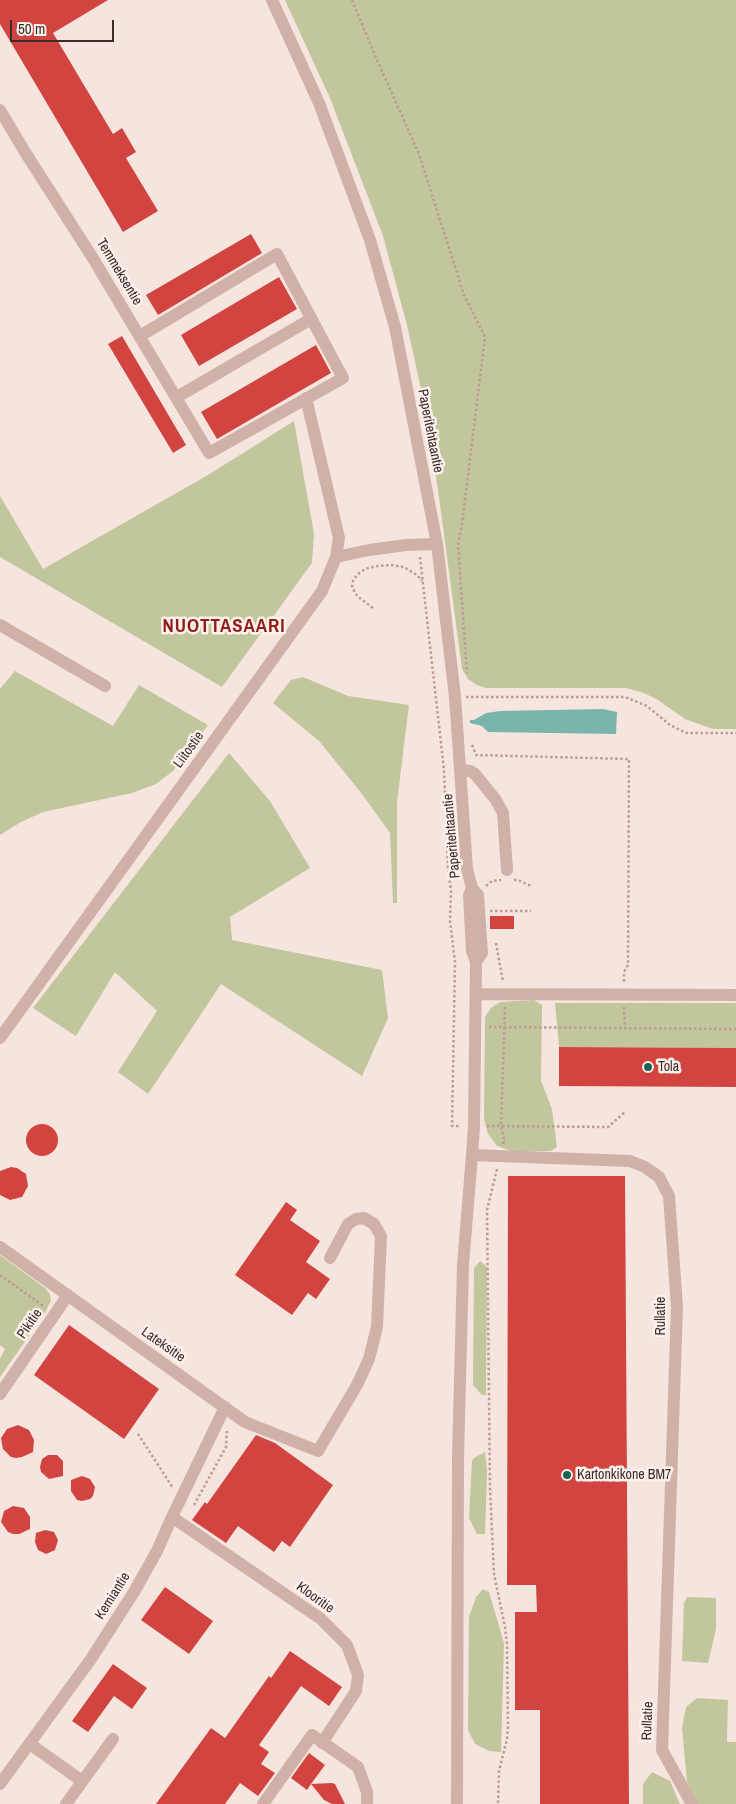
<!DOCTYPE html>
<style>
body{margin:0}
#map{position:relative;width:736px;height:1804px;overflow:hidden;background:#f5e5de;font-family:"Archivo Narrow",sans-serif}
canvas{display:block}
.scale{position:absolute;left:10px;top:20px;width:104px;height:22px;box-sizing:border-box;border:2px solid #3b2b29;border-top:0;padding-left:6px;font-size:15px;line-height:18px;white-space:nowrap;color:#3b2b29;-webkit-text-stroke:4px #fcf1eb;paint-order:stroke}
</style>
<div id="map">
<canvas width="736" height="1804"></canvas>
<div class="scale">50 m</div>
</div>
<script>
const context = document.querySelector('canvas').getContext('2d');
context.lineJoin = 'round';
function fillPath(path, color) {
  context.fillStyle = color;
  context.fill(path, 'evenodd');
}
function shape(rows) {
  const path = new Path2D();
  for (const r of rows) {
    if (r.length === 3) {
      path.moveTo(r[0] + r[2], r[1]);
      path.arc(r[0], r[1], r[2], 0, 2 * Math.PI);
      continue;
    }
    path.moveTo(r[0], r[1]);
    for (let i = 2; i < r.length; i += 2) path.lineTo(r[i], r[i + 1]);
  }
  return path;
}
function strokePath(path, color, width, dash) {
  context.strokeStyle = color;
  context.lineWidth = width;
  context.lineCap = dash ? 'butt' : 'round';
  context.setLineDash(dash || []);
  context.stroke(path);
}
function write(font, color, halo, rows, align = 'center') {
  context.font = font + ' "Archivo Narrow",sans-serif';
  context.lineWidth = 5;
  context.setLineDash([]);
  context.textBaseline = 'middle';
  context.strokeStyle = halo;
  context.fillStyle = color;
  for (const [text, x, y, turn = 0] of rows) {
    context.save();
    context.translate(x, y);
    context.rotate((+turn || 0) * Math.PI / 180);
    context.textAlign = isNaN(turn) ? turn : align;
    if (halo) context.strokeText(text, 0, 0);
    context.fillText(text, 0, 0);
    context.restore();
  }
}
const green = shape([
 [285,0,736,0,736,729,713,729,685,719,658,700,644,693,626,688,486,688,477,685,468,679,462,669,439,497,426,412,407,325,383,236,330,98],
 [294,421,314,534,312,563,222,687,0,557,0,496,43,569,208,475],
 [15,671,113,726,139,685,208,725,173,771,156,784,132,793,43,812,21,822,0,835,0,689],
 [303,677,348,696,409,705,397,802,397,903,393,903,390,833,362,794,319,741,273,703,291,680],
 [229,753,270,801,310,868,230,917,232,940,382,970,388,1018,362,1076,221,984,148,1094,118,1072,157,1011,115,972,76,1036,33,1008],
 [534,1000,542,1005,541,1081,552,1109,557,1147,551,1151,512,1151,497,1146,488,1134,484,1119,485,1017,491,1008,500,1002],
 [555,1003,736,1003,736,1048,559,1047],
 [0,1255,45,1288,50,1294,51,1301,43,1316,0,1377,0,1359,5,1349,0,1345],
 [480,1261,487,1267,486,1395,482,1395,473,1385,474,1268],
 [485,1452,487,1470,485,1534,477,1534,469,1518,472,1461,474,1458],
 [483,1589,489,1592,504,1643,501,1752,489,1751,475,1744,468,1730,469,1617,476,1597],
 [687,1597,716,1598,716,1629,708,1663,682,1661,684,1603],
 [697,1698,728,1700,727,1742,736,1742,736,1804,698,1804,687,1782,682,1728,686,1707],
 [652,1772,670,1781,680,1804,643,1804,643,1784]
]);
const water = shape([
 [603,709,617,712,616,734,488,732,482,726,470,723,470,720,474,720,486,713,500,711]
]);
const building = shape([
 [0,0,108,0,53,33,113,134,122,128,136,152,126,158,158,211,123,232,0,24],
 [251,234,262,253,158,315,146,295],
 [279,277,297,309,199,366,181,335],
 [122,336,186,445,173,453,108,344],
 [316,345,331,373,217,439,201,412],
 [490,916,514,916,514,929,490,929],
 [559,1047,736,1048,736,1087,559,1086],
 [42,1140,16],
 [11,1167,17,1168,26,1174,28,1186,22,1197,10,1200,0,1195,0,1171],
 [508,1176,625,1176,629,1804,540,1804,540,1710,515,1710,515,1612,537,1612,536,1585,507,1585],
 [286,1202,297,1210,290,1220,320,1241,306,1262,330,1279,316,1299,308,1293,292,1315,235,1275],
 [69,1325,159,1389,124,1439,34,1375],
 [18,1425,29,1430,34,1440,33,1452,22,1457,16,1458,11,1457,3,1449,1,1438,7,1429],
 [256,1435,275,1443,333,1485,290,1547,282,1541,274,1552,238,1526,226,1543,192,1520,205,1502,207,1504],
 [48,1455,57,1455,63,1461,63,1476,49,1479,41,1472,40,1467,42,1459],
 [82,1476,90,1479,95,1487,93,1496,90,1499,82,1501,77,1500,71,1491,71,1480],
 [13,1506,24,1508,30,1517,30,1529,19,1534,13,1534,8,1532,1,1522,4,1511],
 [45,1530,54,1532,58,1540,55,1550,46,1554,38,1550,35,1542,36,1533],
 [165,1587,213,1621,189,1654,141,1620],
 [290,1651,342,1687,329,1706,301,1686,259,1745,269,1752,261,1764,275,1773,258,1796,240,1783,225,1804,156,1804,211,1728,225,1738,269,1676,271,1678],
 [113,1664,147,1688,132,1709,114,1696,88,1732,72,1721],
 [309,1753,325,1765,311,1784,332,1783,335,1784,345,1804,332,1804,324,1800,311,1784,307,1790,291,1778]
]);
const path = shape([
 [352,0,377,60,419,154,464,295,485,337,462,524,458,545,467,673],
 [420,557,444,770,448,868,451,891,450,921,455,962,452,1126,461,1126],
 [373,608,357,596,352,587,353,581,358,574,365,569,377,566,391,565,404,567,417,575,422,581],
 [466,697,625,697,647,706,670,725,686,733,736,733],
 [472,745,476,755,629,759,628,965,624,972,624,982],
 [514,880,518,880,531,886],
 [486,886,492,881,501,880],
 [490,911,531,911],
 [496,943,503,982],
 [624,1007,625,1028],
 [489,1027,736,1029],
 [487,1126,608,1127,625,1112],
 [503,1144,504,1139,501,1126,505,1007],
 [497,1169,487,1210,490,1488,494,1574,505,1627,507,1644,508,1727,507,1739,499,1771,498,1804],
 [0,1275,45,1307],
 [138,1434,173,1488],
 [194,1505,226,1447,227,1431]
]);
const minor = shape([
 [272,0,319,103,370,240,395,327,437,544,455,697,467,869,472,888],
 [0,110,25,152,94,260,209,453,343,378,277,254,140,336],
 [177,397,311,319],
 [336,557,369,550,406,545,437,544],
 [0,625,105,686],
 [461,770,470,771,475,774,496,800,503,813,507,870],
 [472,888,478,895,482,953,476,962,472,951,469,895,472,888],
 [476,962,474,1126,472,1155,630,1161,645,1167,659,1177,669,1196,677,1307,662,1750,692,1804],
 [477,994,736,995],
 [0,1038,322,591,336,557,339,538,306,398],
 [0,1247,245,1422,318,1451,357,1385,369,1359,377,1327,381,1236,374,1224,364,1218,356,1219,348,1224,330,1258],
 [0,1394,68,1295],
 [172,1517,321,1619,347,1645,358,1675,356,1691,322,1743],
 [30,1744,82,1781],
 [0,1784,91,1659,134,1592,157,1551,172,1517,225,1407],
 [66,1804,113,1739],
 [263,1804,312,1735,358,1767,367,1792,367,1804],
 [457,1804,458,1458,463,1265,472,1155]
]);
const markers = [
 [648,1067,5,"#1a6156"],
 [567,1475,5,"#1a6156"]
];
const streetNames = [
 ["Temmeksentie",119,272,59],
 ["Paperitehtaantie",430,431,79],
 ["Liitostie",189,750,-54],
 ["Paperitehtaantie",452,836,-95],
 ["Rullatie",661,1316,-90],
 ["Pikitie",30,1324,-56],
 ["Lateksitie",163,1345,35],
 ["Kemiantie",113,1596,-58],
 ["Klooritie",315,1598,36],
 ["Rullatie",648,1721,-88]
];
const poiNames = [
 ["Tola",658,1067],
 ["Kartonkikone BM7",577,1475]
];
const districtNames = [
 ["NUOTTASAARI",224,627]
];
fillPath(green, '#c1c69c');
fillPath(water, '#7ab5ab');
fillPath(building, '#d14440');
strokePath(path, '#bb9b92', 2.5, [2.5, 2.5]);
strokePath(minor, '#cfb1a8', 12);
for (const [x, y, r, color] of markers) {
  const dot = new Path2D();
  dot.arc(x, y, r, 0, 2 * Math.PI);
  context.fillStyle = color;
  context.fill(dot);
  strokePath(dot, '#fcf1eb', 2);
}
write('14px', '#3b2b29', '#fcf1eb', streetNames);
write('14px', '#3b2b29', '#fcf1eb', poiNames, 'left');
context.letterSpacing = '1px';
write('bold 19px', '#921c1a', '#fcf1eb', districtNames);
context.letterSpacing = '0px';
</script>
